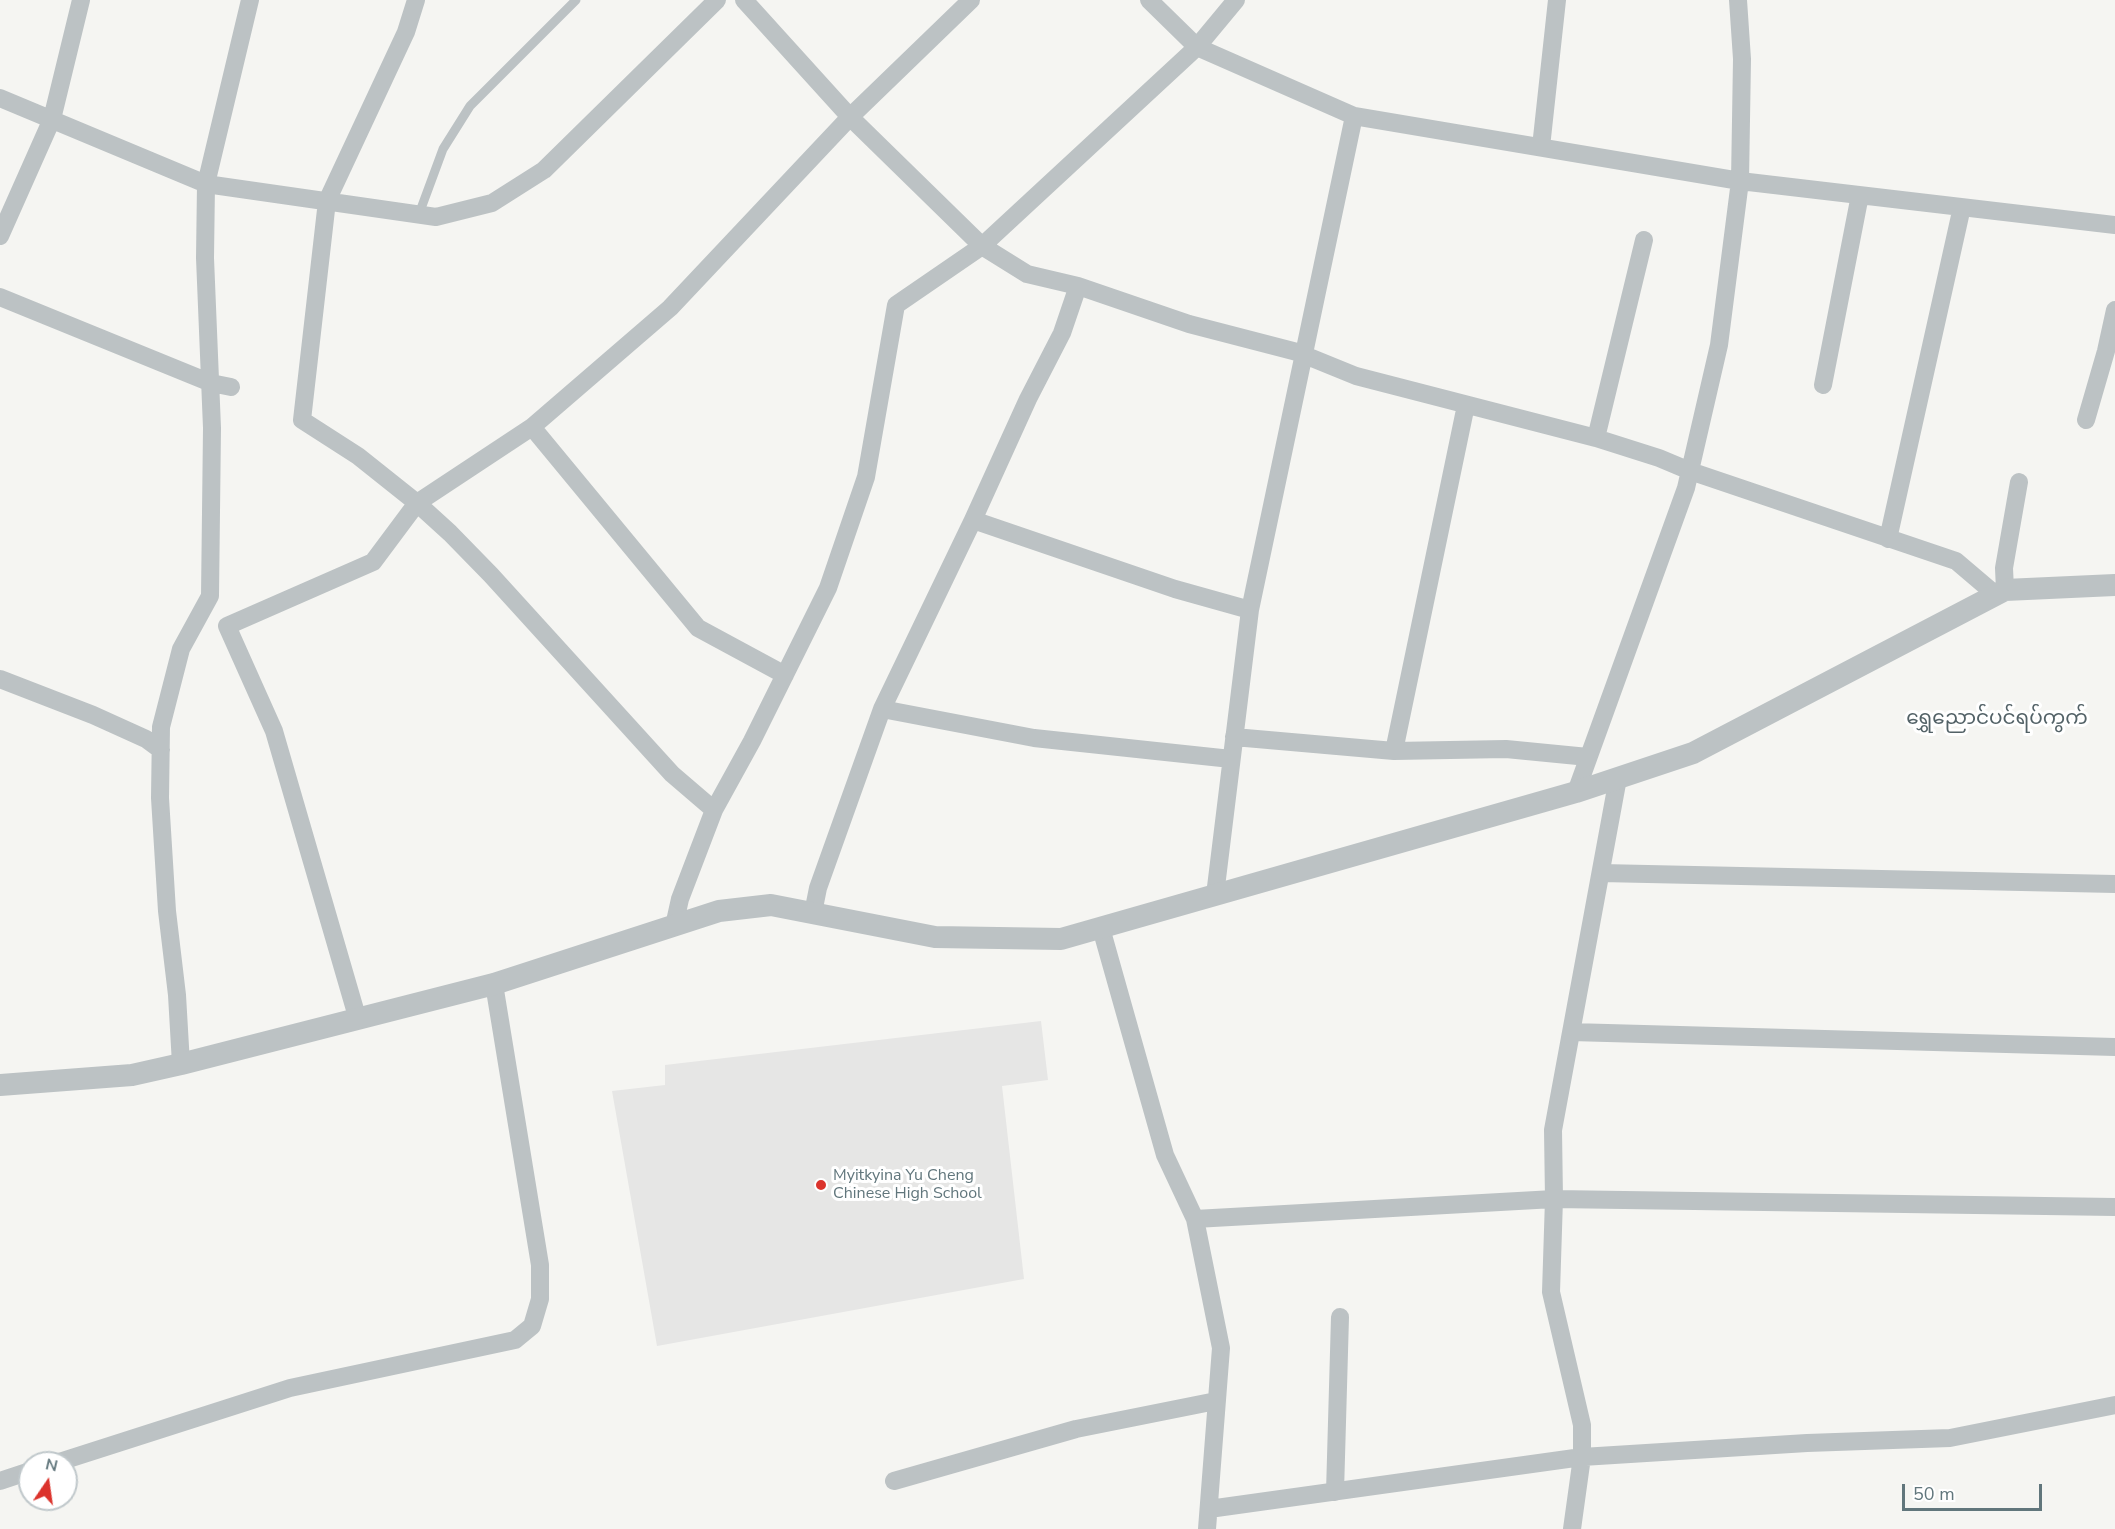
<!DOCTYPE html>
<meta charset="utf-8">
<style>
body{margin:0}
#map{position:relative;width:2115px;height:1529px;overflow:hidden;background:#f5f5f2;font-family:"Nunito Sans",sans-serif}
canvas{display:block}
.north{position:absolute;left:18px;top:1451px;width:60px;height:60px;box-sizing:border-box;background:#fff;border:2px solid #c0c8cb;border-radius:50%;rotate:13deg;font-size:16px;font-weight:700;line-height:24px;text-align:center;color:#61767c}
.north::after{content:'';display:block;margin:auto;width:21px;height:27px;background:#db332c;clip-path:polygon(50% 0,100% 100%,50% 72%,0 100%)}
.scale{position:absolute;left:1902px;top:1484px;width:140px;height:27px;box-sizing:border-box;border:3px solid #61767c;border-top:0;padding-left:8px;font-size:18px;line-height:21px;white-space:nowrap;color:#61767c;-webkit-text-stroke:4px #fff;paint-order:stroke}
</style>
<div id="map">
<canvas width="2115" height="1529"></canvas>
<div class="north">N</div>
<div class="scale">50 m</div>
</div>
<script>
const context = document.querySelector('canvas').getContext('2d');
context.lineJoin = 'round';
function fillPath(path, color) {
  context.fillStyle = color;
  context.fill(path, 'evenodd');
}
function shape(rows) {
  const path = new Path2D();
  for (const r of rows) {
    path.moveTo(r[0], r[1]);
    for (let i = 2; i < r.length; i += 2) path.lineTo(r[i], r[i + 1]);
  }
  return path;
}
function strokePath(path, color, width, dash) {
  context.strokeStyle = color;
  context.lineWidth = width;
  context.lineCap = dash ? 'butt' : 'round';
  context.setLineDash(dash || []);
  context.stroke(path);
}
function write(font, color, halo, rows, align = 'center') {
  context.font = font + ' "Nunito Sans","Noto Sans Myanmar",sans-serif';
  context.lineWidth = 6;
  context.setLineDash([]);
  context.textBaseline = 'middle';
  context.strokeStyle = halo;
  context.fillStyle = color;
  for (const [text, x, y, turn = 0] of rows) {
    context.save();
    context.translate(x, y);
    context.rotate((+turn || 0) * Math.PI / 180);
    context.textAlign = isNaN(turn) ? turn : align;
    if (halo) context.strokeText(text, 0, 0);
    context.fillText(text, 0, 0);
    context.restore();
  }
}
const built = shape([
 [1041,1021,1048,1080,1002,1086,1024,1279,657,1346,612,1091,665,1085,665,1065]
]);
const service = shape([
 [419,214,443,149,470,106,576,0]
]);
const minor = shape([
 [416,0,406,32,327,201,302,420,358,456,417,503,450,533,491,575,672,774,714,810,680,899,674,926],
 [744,0,850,117,982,246,1027,274,1078,286,1189,324,1297,352,1356,376,1596,438,1659,458,1690,471,1956,561,1996,595],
 [1149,0,1197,47,1354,116,1740,181,2115,225],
 [0,98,206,184,436,217,492,203,544,170,717,0],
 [1541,147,1557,0],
 [0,236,52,119,81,0],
 [0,297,211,383,231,387],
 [1823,385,1860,195],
 [2086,420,2106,351,2115,310],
 [532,427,698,628,785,675],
 [1596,438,1644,240],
 [973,520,1175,589,1250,610],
 [1888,539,1962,207],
 [2005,590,2004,568,2019,482],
 [0,679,93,715,146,739,161,750],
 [882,709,1034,738,1231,759],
 [1234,737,1394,751,1506,749,1588,757],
 [1394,751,1466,405],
 [1576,792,1686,488,1719,345,1740,181,1742,59,1738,0],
 [714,810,752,741,828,588,866,477,896,305,982,246,1197,47,1236,0],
 [1601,873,2115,884],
 [1215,895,1250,610,1354,116],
 [813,913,818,888,882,709,973,520,1028,399,1062,333,1078,286],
 [1101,928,1165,1155,1195,1219,1221,1348,1207,1529],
 [358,1020,274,731,227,626,373,562,417,503,532,427,670,308,850,117,971,0],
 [1571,1032,2115,1047],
 [181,1064,177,995,167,911,160,798,161,727,181,649,210,596,212,428,205,258,206,184,250,0],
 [1195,1219,1554,1199,2115,1207],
 [56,1463,290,1388,515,1340,532,1326,540,1299,540,1265,494,984],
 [0,1481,30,1471],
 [894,1481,1076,1429,1216,1401],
 [1335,1492,1340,1317],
 [1209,1509,1582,1457,1807,1443,1950,1438,2115,1405],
 [1572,1529,1582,1457,1582,1425,1551,1292,1554,1199,1553,1130,1618,778]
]);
const tertiary = shape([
 [0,1085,132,1075,181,1064,494,984,719,911,771,905,935,937,1061,939,1576,792,1693,753,2005,590,2115,585]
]);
const markers = [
 [821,1185,6,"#db332c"]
];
const poiNames = [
 ["Myitkyina Yu Cheng",833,1176],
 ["Chinese High School",833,1194]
];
const quarterNames = [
 ["ရွှေညောင်ပင်ရပ်ကွက်",1997,719]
];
fillPath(built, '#e6e6e5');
strokePath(service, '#bcc2c4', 9);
strokePath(minor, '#bcc2c4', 18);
strokePath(tertiary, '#bcc2c4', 22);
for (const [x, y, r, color] of markers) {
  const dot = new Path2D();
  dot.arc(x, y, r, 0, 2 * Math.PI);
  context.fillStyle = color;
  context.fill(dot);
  strokePath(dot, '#fff', 2);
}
write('16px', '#61767c', '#fff', poiNames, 'left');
write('20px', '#536267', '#fff', quarterNames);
</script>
